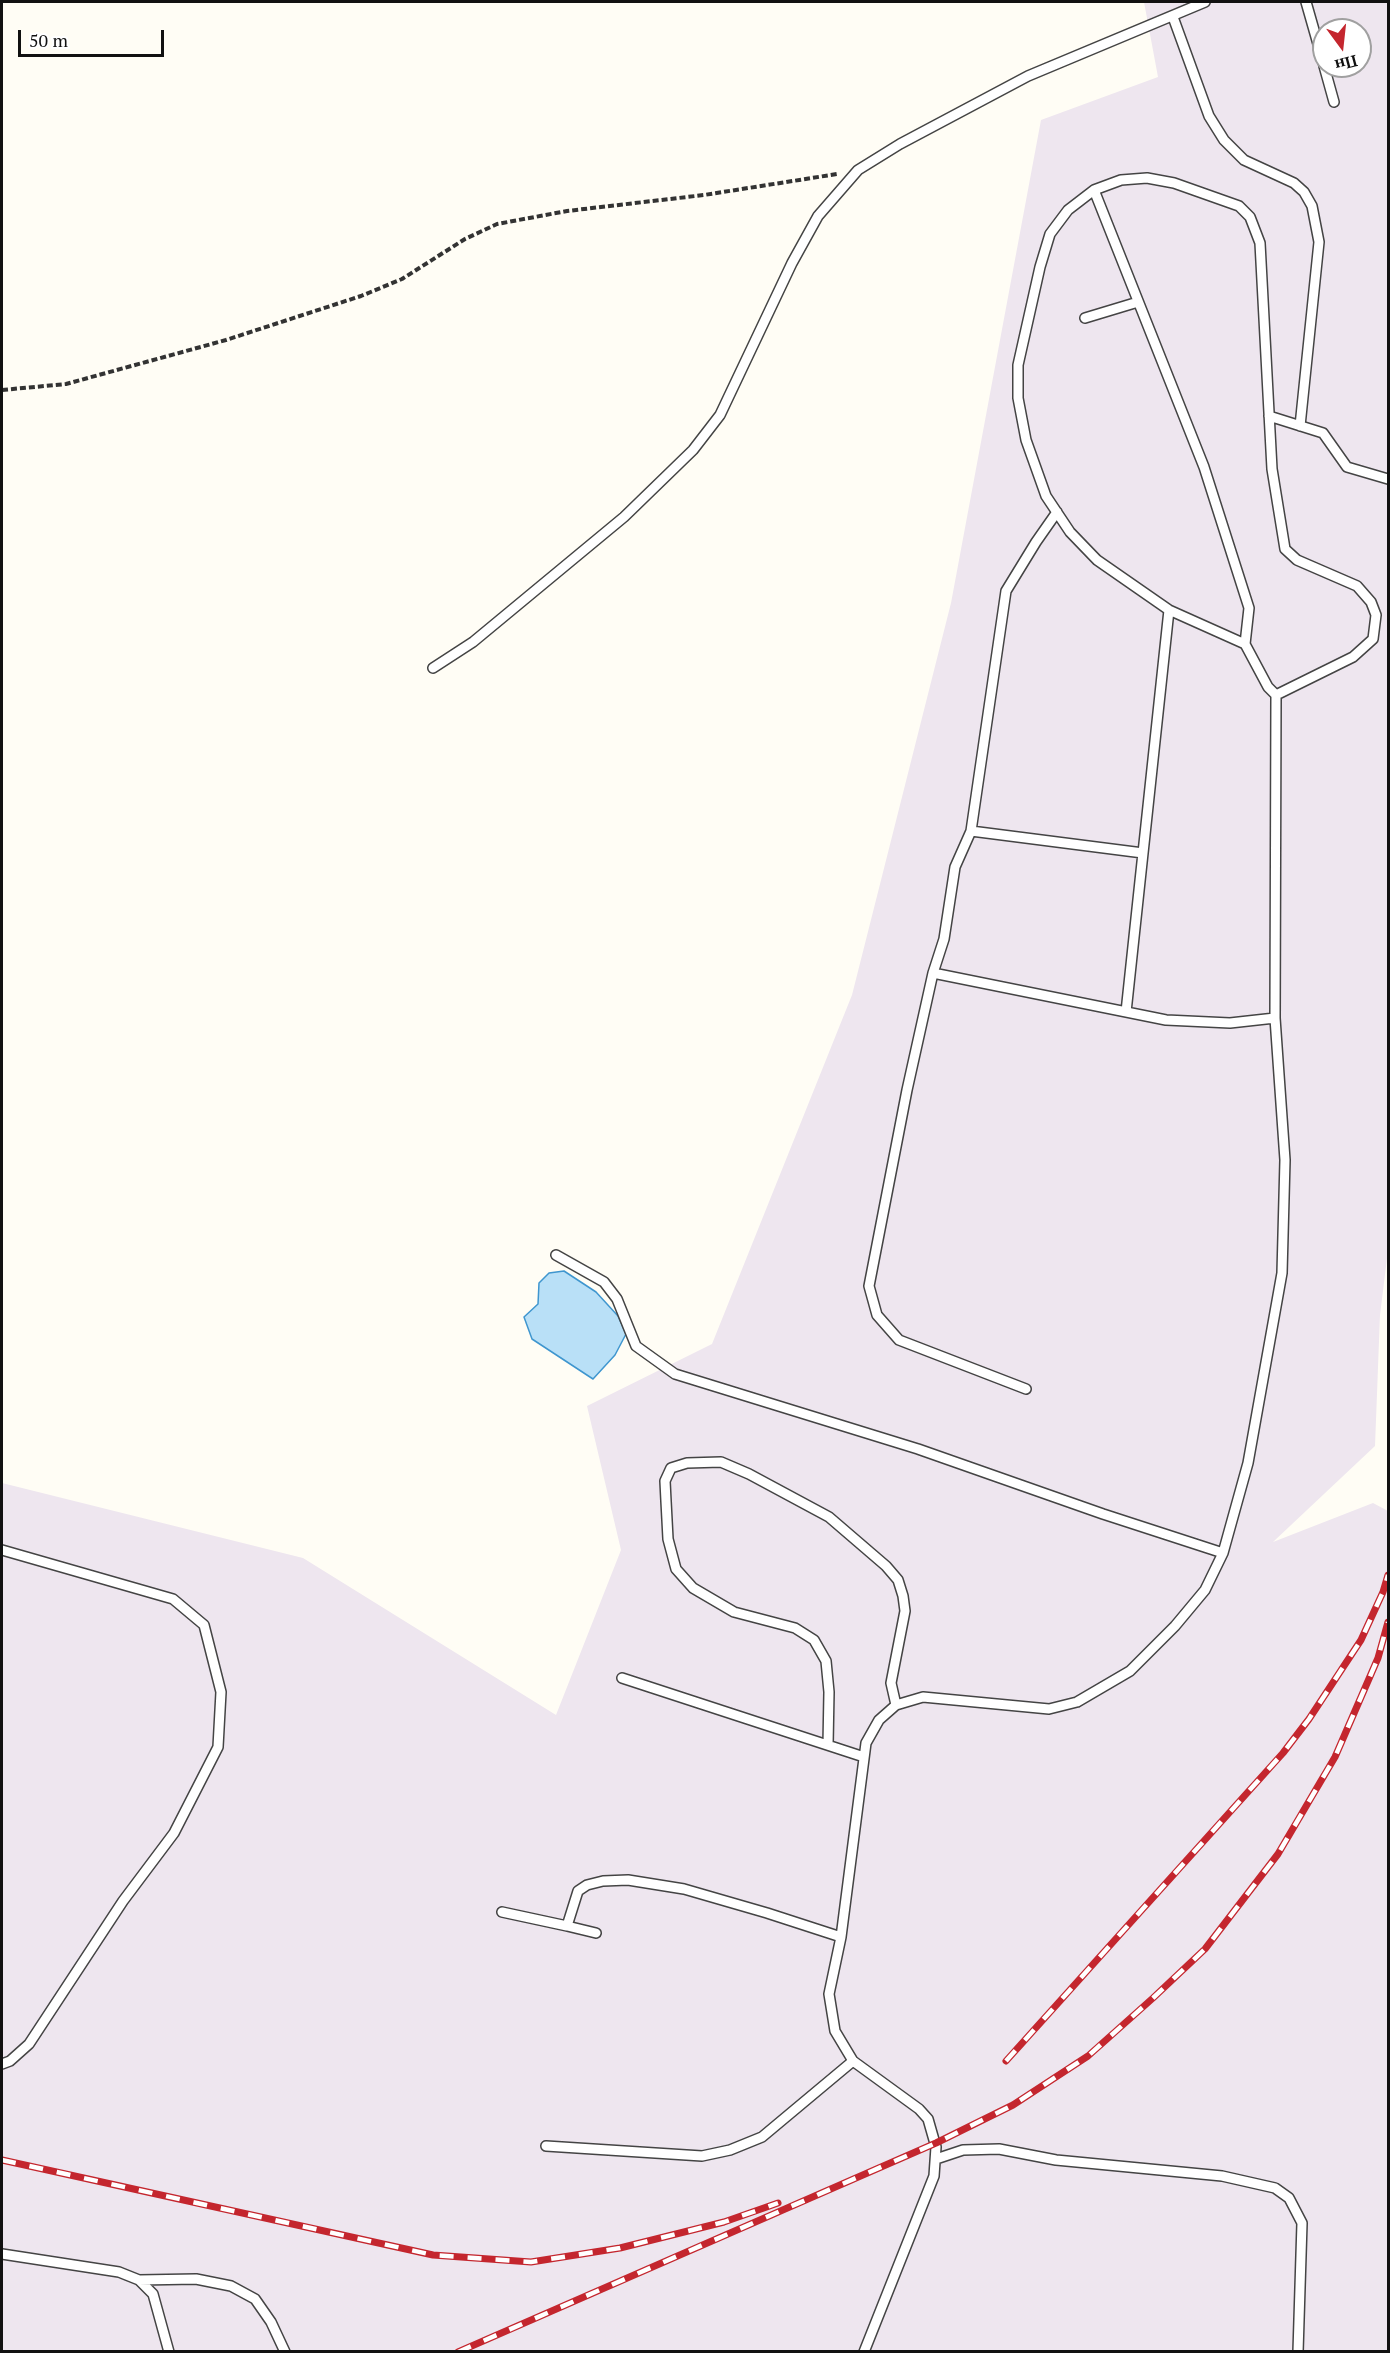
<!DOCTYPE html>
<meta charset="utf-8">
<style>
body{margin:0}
#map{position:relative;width:1390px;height:2353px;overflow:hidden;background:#fffdf5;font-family:"PT Serif",serif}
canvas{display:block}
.frame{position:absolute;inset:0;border:3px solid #111;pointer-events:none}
.north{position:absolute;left:1312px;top:18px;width:60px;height:60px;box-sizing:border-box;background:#fff;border:2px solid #a0a0a0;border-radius:50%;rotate:165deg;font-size:16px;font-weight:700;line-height:24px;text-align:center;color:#111}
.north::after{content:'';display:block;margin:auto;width:21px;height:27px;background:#c4262e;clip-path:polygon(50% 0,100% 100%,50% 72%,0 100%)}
.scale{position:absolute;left:18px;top:30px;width:146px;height:27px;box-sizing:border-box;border:3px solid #111;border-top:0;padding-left:8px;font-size:18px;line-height:21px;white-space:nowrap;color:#111;-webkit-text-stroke:4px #fff;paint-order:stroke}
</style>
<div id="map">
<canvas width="1390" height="2353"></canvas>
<div class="frame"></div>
<div class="north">Пн</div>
<div class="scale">50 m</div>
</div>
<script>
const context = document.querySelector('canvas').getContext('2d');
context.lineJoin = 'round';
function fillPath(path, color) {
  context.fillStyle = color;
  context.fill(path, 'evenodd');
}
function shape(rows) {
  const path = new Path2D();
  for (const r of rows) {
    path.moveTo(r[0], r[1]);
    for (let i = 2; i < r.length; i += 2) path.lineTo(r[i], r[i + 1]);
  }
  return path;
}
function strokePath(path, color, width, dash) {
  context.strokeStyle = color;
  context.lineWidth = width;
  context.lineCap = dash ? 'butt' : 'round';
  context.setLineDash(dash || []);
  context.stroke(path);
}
const industrial = shape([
 [1144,2,1388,2,1388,1250,1380,1315,1375,1446,1273,1542,1373,1503,1388,1511,1388,2351,2,2352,2,1483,303,1558,556,1715,621,1550,587,1406,712,1344,852,995,951,603,1041,120,1158,77],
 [1324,30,1360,30,1360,66,1324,66]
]);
const water = shape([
 [564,1271,596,1292,618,1316,626,1334,615,1355,593,1379,532,1339,524,1317,538,1304,539,1283,549,1273,564,1271]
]);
const path = shape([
 [2,390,66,384,226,340,361,296,402,279,465,239,497,224,567,211,704,195,837,174]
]);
const lane = shape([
 [1306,2,1324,65],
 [1173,17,1209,116,1224,140,1244,160,1294,183,1304,192,1312,206,1319,242,1300,426],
 [1324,66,1334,102],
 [1094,190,1204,467,1249,608,1245,644],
 [1085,318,1138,302],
 [1269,416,1323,433,1347,467,1388,479],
 [433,668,473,642,624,517,693,450,720,415,792,263,818,216,858,170,900,144,1028,76,1205,2],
 [971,831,1006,591,1036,542,1057,512],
 [933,973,1166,1020,1230,1023,1275,1018],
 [1126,1012,1169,610],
 [556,1255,604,1282,617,1299,636,1346,675,1374,918,1449,1103,1514,1223,1553],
 [1026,1389,899,1340,877,1315,869,1286,907,1090,933,973,944,939,955,867,971,831,1143,853],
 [2,1550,173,1599,204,1625,221,1692,218,1747,174,1833,123,1901,29,2044,10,2061,2,2064],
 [622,1678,864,1757],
 [828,1745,829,1692,826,1661,814,1640,795,1628,734,1612,693,1588,676,1569,668,1539,666,1501,665,1481,671,1468,687,1463,721,1462,749,1474,829,1517,886,1566,898,1580,903,1596,905,1611,891,1683,896,1705],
 [502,1912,567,1926,578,1891,587,1885,603,1881,628,1880,684,1889,767,1913,841,1937],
 [567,1926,596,1933],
 [546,2146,702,2156,730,2150,762,2137,853,2061],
 [936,2159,963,2150,999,2149,1056,2160,1222,2176,1275,2188,1289,2198,1302,2223,1298,2352],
 [2,2254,119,2272,139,2280,153,2294,169,2352],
 [139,2280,196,2279,231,2286,255,2299,271,2322,285,2352],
 [864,2352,934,2176,936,2147,928,2119,919,2109,853,2061,835,2031,829,1994,841,1937,866,1743,879,1720,896,1705,923,1697,1049,1709,1077,1702,1130,1671,1175,1626,1205,1590,1223,1553,1248,1463,1282,1273,1285,1160,1275,1018,1276,695,1268,687,1245,644,1169,610,1097,560,1070,532,1046,496,1026,440,1018,398,1018,365,1040,267,1050,234,1068,210,1094,190,1121,180,1147,178,1174,183,1239,206,1250,217,1260,243,1272,469,1285,549,1297,560,1357,586,1371,602,1376,615,1373,639,1353,657,1276,695]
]);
const rail = shape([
 [1006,2061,1283,1753,1309,1719,1361,1640,1383,1592,1388,1575],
 [2,2160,433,2255,531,2262,620,2248,724,2222,778,2203],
 [458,2352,936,2143,1013,2105,1088,2056,1153,1998,1205,1949,1278,1854,1335,1757,1378,1658,1388,1622]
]);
fillPath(industrial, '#eee6ef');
fillPath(water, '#b9e0f7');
strokePath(water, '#3f96cf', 1.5);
strokePath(lane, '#444', 12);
strokePath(path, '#333', 4, [6, 3]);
strokePath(lane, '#fff', 9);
strokePath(rail, '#c4262e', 7);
strokePath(rail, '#fff', 4.5, [14]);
</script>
